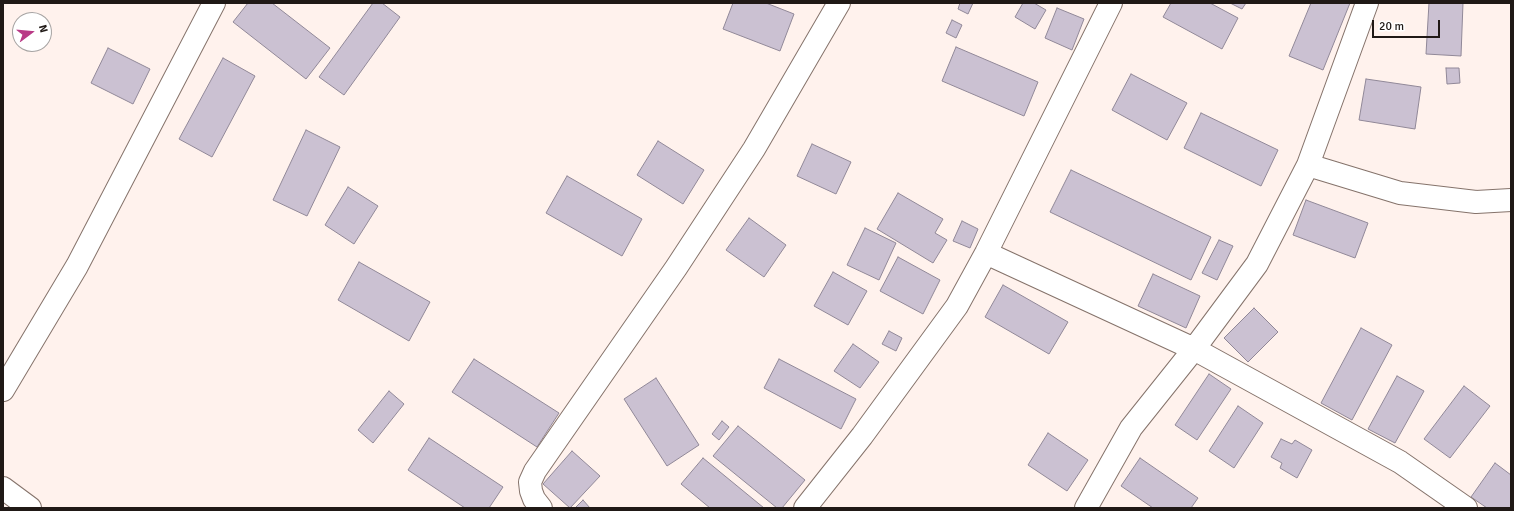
<!DOCTYPE html>
<style>
body{margin:0}
#map{position:relative;width:1514px;height:511px;overflow:hidden;background:#fff2ed;font-family:Signika,sans-serif}
canvas{display:block}
.frame{position:absolute;inset:0;border:4px solid #201916;pointer-events:none}
.north{position:absolute;left:12px;top:12px;width:40px;height:40px;box-sizing:border-box;background:#fff;border:1px solid #a6a3a2;border-radius:50%;rotate:74deg;font-size:11px;font-weight:700;line-height:16px;text-align:center;color:#201916}
.north::after{content:'';display:block;margin:auto;width:14px;height:18px;background:#b93a86;clip-path:polygon(50% 0,100% 100%,50% 72%,0 100%)}
.scale{position:absolute;left:1372px;top:20px;width:68px;height:18px;box-sizing:border-box;border:2px solid #201916;border-top:0;padding-left:5px;font-size:12px;line-height:14px;white-space:nowrap;color:#201916;-webkit-text-stroke:3px #fff;paint-order:stroke}
</style>
<div id="map">
<canvas width="1514" height="511"></canvas>
<div class="frame"></div>
<div class="north">N</div>
<div class="scale">20 m</div>
</div>
<script>
const context = document.querySelector('canvas').getContext('2d');
context.lineJoin = 'round';
function fillPath(path, color) {
  context.fillStyle = color;
  context.fill(path, 'evenodd');
}
function shape(rows) {
  const path = new Path2D();
  for (const r of rows) {
    path.moveTo(r[0], r[1]);
    for (let i = 2; i < r.length; i += 2) path.lineTo(r[i], r[i + 1]);
  }
  return path;
}
function strokePath(path, color, width, dash) {
  context.strokeStyle = color;
  context.lineWidth = width;
  context.lineCap = dash ? 'butt' : 'round';
  context.setLineDash(dash || []);
  context.stroke(path);
}
const building = shape([
 [248,3,272,3,330,48,306,79,233,22,248,3],
 [373,3,382,3,400,17,344,95,319,77,373,3],
 [733,3,766,3,794,14,780,51,723,29,733,3],
 [960,3,973,3,968,14,958,9,960,3],
 [1023,3,1034,3,1046,10,1035,29,1015,17,1023,3],
 [1171,3,1210,3,1238,18,1222,49,1163,17,1171,3],
 [1230,3,1246,3,1242,9,1230,3],
 [1311,3,1350,3,1323,70,1289,56,1311,3],
 [1429,3,1463,3,1461,56,1426,54,1429,3],
 [1057,8,1084,19,1072,50,1045,38,1057,8],
 [952,20,962,25,956,38,946,33,952,20],
 [956,47,1038,82,1024,116,942,81,956,47],
 [108,48,150,69,133,104,91,83,108,48],
 [223,58,255,76,212,157,179,139,223,58],
 [1446,68,1459,68,1460,83,1447,84,1446,68],
 [1131,74,1187,103,1167,140,1112,110,1131,74],
 [1366,79,1421,87,1415,129,1359,120,1366,79],
 [1201,113,1278,150,1261,186,1184,148,1201,113],
 [306,130,340,147,307,216,273,200,306,130],
 [658,141,704,170,683,204,637,175,658,141],
 [812,144,851,162,836,194,797,176,812,144],
 [1071,170,1211,237,1191,280,1050,212,1071,170],
 [567,176,642,219,622,256,546,213,567,176],
 [348,187,378,206,354,244,325,225,348,187],
 [898,193,943,219,935,233,947,240,933,263,877,229,898,193],
 [1306,200,1368,223,1355,258,1293,235,1306,200],
 [749,218,786,245,764,277,726,250,749,218],
 [962,221,978,229,970,248,953,241,962,221],
 [865,228,896,243,879,280,847,265,865,228],
 [1219,240,1233,246,1217,280,1202,273,1219,240],
 [898,257,940,280,923,314,880,291,898,257],
 [359,262,430,302,409,341,338,300,359,262],
 [833,272,867,291,848,325,814,306,833,272],
 [1153,274,1200,296,1186,328,1138,306,1153,274],
 [1003,285,1068,322,1049,354,985,317,1003,285],
 [1254,308,1278,332,1248,362,1224,338,1254,308],
 [1361,328,1392,345,1352,420,1321,403,1361,328],
 [889,331,902,338,896,351,882,344,889,331],
 [853,344,879,362,860,388,834,371,853,344],
 [474,359,559,413,537,447,452,392,474,359],
 [779,359,856,399,841,429,764,388,779,359],
 [1209,374,1231,389,1197,440,1175,425,1209,374],
 [1397,376,1424,391,1395,443,1368,429,1397,376],
 [656,378,699,445,667,466,624,399,656,378],
 [1464,386,1490,406,1450,458,1424,439,1464,386],
 [389,391,404,404,373,443,358,430,389,391],
 [1238,406,1263,423,1234,468,1209,451,1238,406],
 [722,421,729,427,719,440,712,434,722,421],
 [738,426,805,480,782,508,777,508,713,456,738,426],
 [1048,433,1088,460,1067,491,1028,465,1048,433],
 [429,438,503,487,489,508,465,508,408,470,429,438],
 [1281,439,1292,444,1295,440,1312,450,1297,478,1280,468,1282,463,1271,457,1281,439],
 [572,451,600,476,570,508,543,484,572,451],
 [703,458,764,508,710,508,681,484,703,458],
 [1140,458,1198,498,1191,508,1153,508,1121,486,1140,458],
 [1495,463,1511,475,1511,508,1487,508,1471,497,1495,463],
 [583,500,590,508,575,508,583,500]
]);
const minor = shape([
 [1308,165,1400,193,1476,202,1511,200],
 [986,253,1194,349,1400,462,1466,508],
 [3,390,77,266,214,3],
 [3,488,30,508],
 [541,508,534,499,531,491,530,482,535,471,676,268,754,149,839,3],
 [805,508,862,436,957,306,986,253,1111,3],
 [1086,508,1131,428,1194,349,1257,264,1308,165,1367,3]
]);
fillPath(building, '#cbc1d2');
strokePath(building, '#918898', 1);
strokePath(minor, '#85736b', 24);
strokePath(minor, '#fff', 22);
</script>
